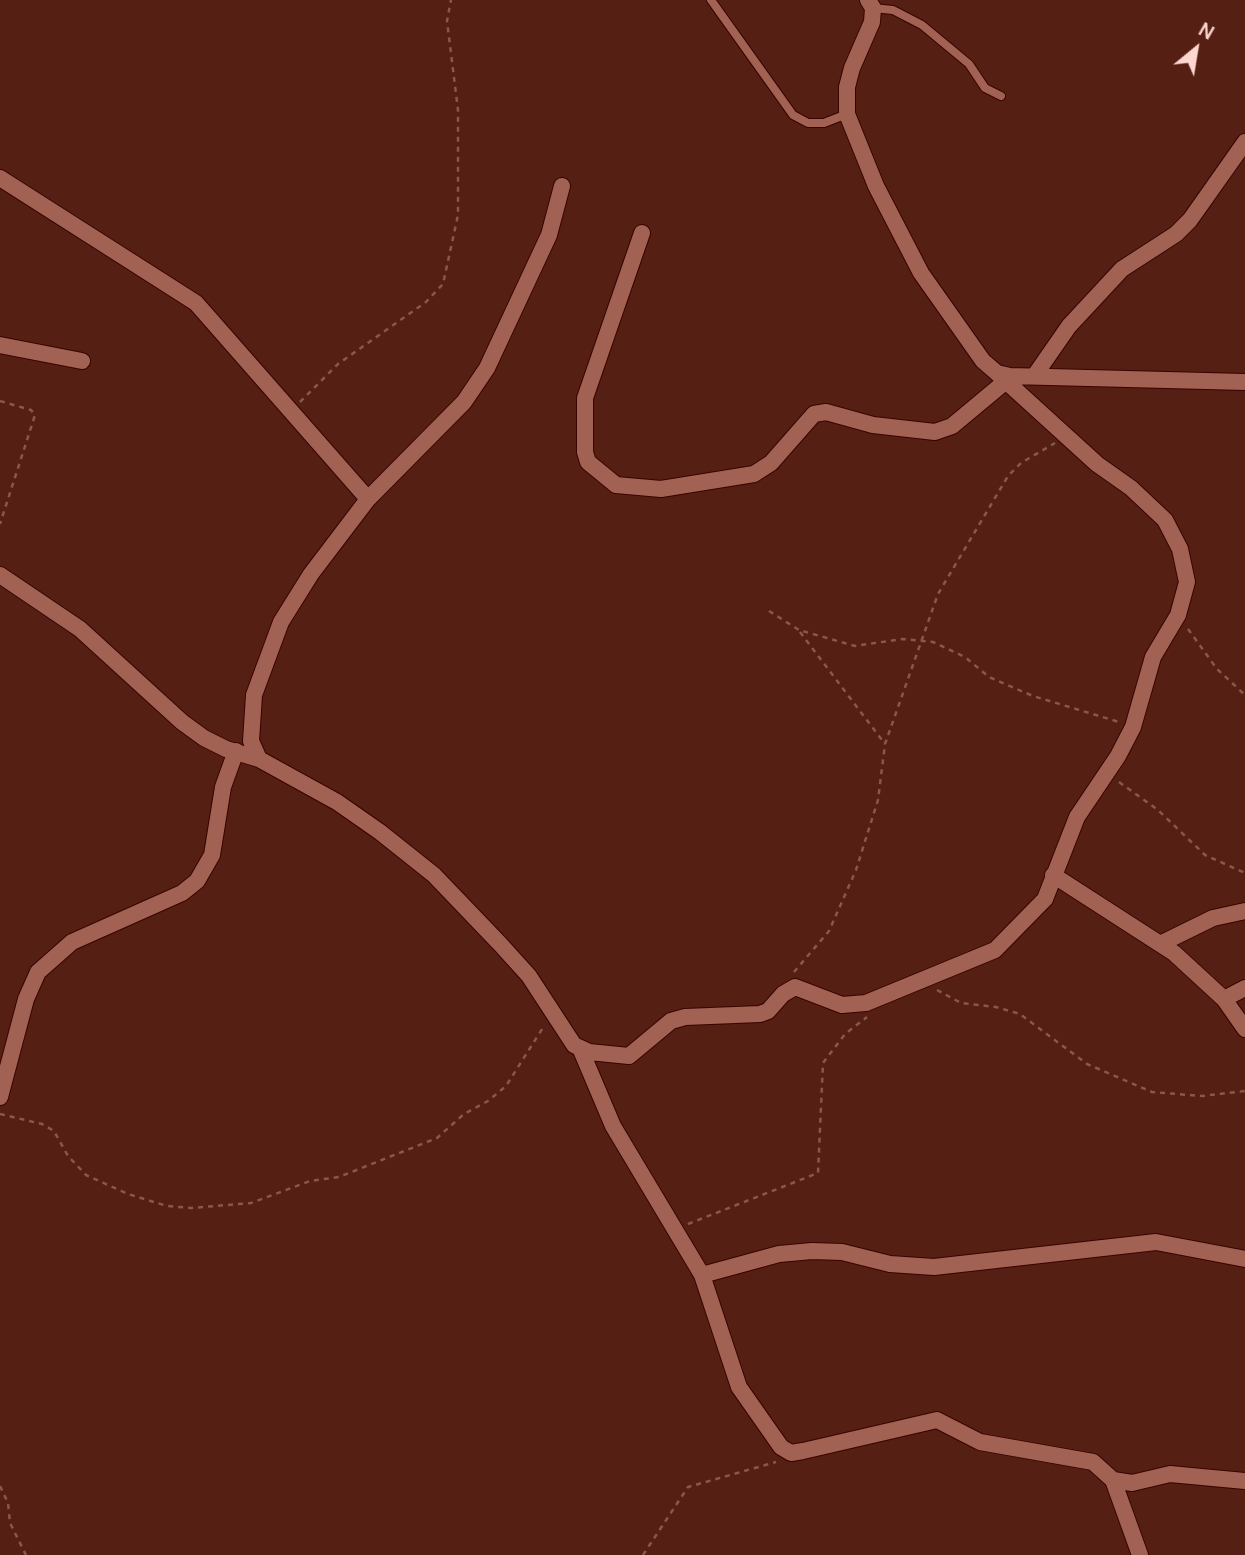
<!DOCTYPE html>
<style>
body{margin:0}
#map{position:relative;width:1245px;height:1555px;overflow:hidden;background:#561f13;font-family:Manrope,sans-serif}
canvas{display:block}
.north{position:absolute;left:1161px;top:14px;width:70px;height:70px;-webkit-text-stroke:5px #561f13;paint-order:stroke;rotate:30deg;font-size:19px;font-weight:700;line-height:28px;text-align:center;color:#fcd7cf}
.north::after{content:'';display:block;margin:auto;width:24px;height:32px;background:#fcd7cf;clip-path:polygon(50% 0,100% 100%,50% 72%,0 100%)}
</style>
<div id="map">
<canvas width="1245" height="1555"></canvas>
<div class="north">N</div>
</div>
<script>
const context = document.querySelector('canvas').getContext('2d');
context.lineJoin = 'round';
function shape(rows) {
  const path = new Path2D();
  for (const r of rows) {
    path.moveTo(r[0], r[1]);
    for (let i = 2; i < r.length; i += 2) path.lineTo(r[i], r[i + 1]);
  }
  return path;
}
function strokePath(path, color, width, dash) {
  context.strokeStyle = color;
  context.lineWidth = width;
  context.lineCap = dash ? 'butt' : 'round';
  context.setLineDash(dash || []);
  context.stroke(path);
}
const path = shape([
 [0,401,31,410,35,415,0,524],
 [300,402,338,364,426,302,443,284,458,215,458,110,447,21,451,0],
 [769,611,799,630,855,646,902,639,933,642,965,657,989,677,1033,696,1119,722],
 [1188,629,1217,669,1245,695],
 [800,632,885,744],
 [1119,782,1158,810,1205,855,1245,873],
 [794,972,829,931,856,870,878,800,885,744,938,594,1008,476,1021,463,1055,443],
 [937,990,961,1003,996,1007,1020,1014,1087,1064,1152,1092,1202,1096,1245,1091],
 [0,1114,42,1124,54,1131,68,1156,86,1175,128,1194,167,1206,191,1208,251,1203,310,1181,339,1177,437,1138,464,1114,488,1101,506,1086,544,1026],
 [688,1224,818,1173,823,1063,845,1034,867,1017],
 [0,1486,8,1503,10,1523,26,1555],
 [643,1555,688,1487,776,1462]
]);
const lane = shape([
 [711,0,793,115,808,123,824,123,847,114],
 [873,8,893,10,922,25,969,64,985,88,1001,96]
]);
const street = shape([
 [868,0,873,8,872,22,852,68,847,87,847,114,876,186,921,273,983,361,997,373,1010,376,1245,382],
 [0,178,196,303,368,499],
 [642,233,585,398,585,452,588,462,616,485,661,489,754,474,771,463,814,414,826,412,873,425,935,432,952,426,1006,381],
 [0,345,82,361],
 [1035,375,1069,326,1122,269,1176,234,1190,220,1245,142],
 [0,575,80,629,182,722,204,738,226,749,259,759,337,802,380,832,434,875,501,945,529,976,574,1045,589,1052,629,1056,671,1021,685,1017,760,1014,768,1011,783,994,795,987,842,1005,866,1003,995,950,1045,899,1077,817,1118,756,1133,727,1153,657,1178,615,1187,582,1180,549,1165,520,1131,488,1097,464,997,373],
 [259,759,251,741,254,695,281,622,311,574,368,499,464,402,487,368,549,235,562,186],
 [1053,875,1174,953,1224,999,1245,1029],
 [1160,944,1213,918,1245,911],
 [1224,999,1245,988],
 [580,1048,613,1126,702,1275,739,1387,781,1447,791,1453,803,1451,937,1420,980,1442,1093,1462,1113,1480,1140,1555],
 [0,1097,26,999,38,972,72,942,182,893,197,881,212,855,223,787,236,751],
 [702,1275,779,1254,812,1251,842,1252,890,1264,934,1267,1156,1242,1245,1259],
 [1113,1480,1132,1483,1170,1474,1245,1481]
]);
strokePath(lane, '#390300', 10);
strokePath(street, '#390300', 18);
strokePath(path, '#89584d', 2.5, [5, 5]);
strokePath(lane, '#a16254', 8);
strokePath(street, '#a16254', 16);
</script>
